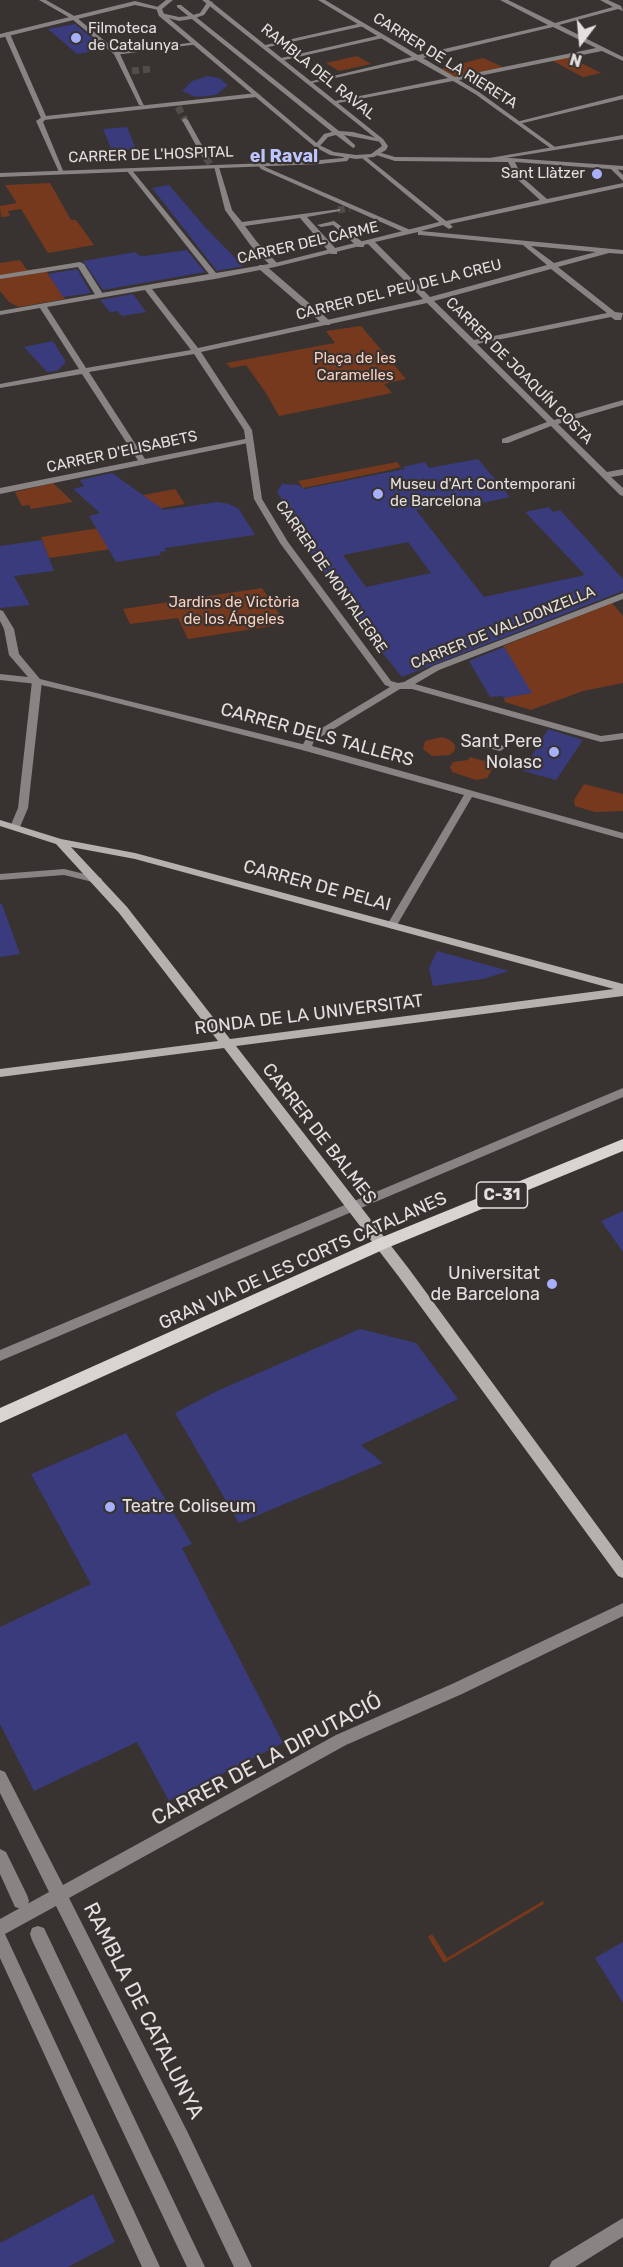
<!DOCTYPE html>
<meta charset="utf-8">
<style>
body{margin:0}
#map{position:relative;width:623px;height:2267px;overflow:hidden;background:#383330;font-family:Rubik,sans-serif}
canvas{display:block}
.north{position:absolute;left:551px;top:12px;width:60px;height:60px;-webkit-text-stroke:4px #383330;paint-order:stroke;rotate:196deg;font-size:16px;font-weight:700;line-height:24px;text-align:center;color:#e4e0df}
.north::after{content:'';display:block;margin:auto;width:21px;height:27px;background:#e4e0df;clip-path:polygon(50% 0,100% 100%,50% 72%,0 100%)}
</style>
<div id="map">
<canvas width="623" height="2267"></canvas>
<div class="north">N</div>
</div>
<script>
const context = document.querySelector('canvas').getContext('2d');
context.lineJoin = 'round';
function fillPath(path, color) {
  context.fillStyle = color;
  context.fill(path, 'evenodd');
}
function shape(rows) {
  const path = new Path2D();
  for (const r of rows) {
    path.moveTo(r[0], r[1]);
    for (let i = 2; i < r.length; i += 2) path.lineTo(r[i], r[i + 1]);
  }
  return path;
}
function strokePath(path, color, width, dash) {
  context.strokeStyle = color;
  context.lineWidth = width;
  context.lineCap = dash ? 'butt' : 'round';
  context.setLineDash(dash || []);
  context.stroke(path);
}
function write(font, color, halo, rows, align = 'center') {
  context.font = font + ' Rubik,sans-serif';
  context.lineWidth = 4.5;
  context.setLineDash([]);
  context.textBaseline = 'middle';
  context.strokeStyle = halo;
  context.fillStyle = color;
  for (const [text, x, y, turn = 0] of rows) {
    context.save();
    context.translate(x, y);
    context.rotate((+turn || 0) * Math.PI / 180);
    context.textAlign = isNaN(turn) ? turn : align;
    if (halo) context.strokeText(text, 0, 0);
    context.fillText(text, 0, 0);
    context.restore();
  }
}
const green = shape([
 [357,56,371,64,339,71,326,63],
 [569,57,601,73,583,77,551,60],
 [483,58,503,67,455,77,440,69],
 [50,183,71,220,76,220,94,245,48,253,21,209,8,211,10,216,1,217,0,206,17,203,5,185],
 [20,260,27,270,44,268,65,299,19,307,9,302,0,291,0,263],
 [361,326,406,379,384,384,392,393,279,416,266,393,246,365,231,368,226,363,335,343,326,331],
 [397,462,401,467,385,471,303,488,298,481],
 [53,483,73,502,31,509,29,505,22,506,15,492],
 [175,489,185,504,133,513,123,499],
 [211,511,224,533,49,558,41,537],
 [262,588,286,624,188,639,178,618,130,624,123,609],
 [612,603,623,616,623,683,583,691,531,710,505,702,504,698,531,693,503,646],
 [442,737,450,740,455,745,455,750,450,755,432,756,423,749,425,741],
 [470,757,484,761,486,758,493,761,494,766,487,778,476,780,452,772,450,767,453,762,468,760],
 [584,784,623,794,623,811,595,812,575,806,574,800],
 [543,1901,544,1904,444,1963,428,1937,432,1934,447,1958]
]);
const building = shape([
 [75,24,105,49,77,54,48,29],
 [208,76,219,78,228,85,216,95,196,97,182,91,192,81],
 [127,127,136,149,112,151,103,129],
 [169,185,205,227,243,266,217,271,152,188],
 [187,250,205,272,103,290,83,261,136,252,138,255,145,256],
 [77,269,91,293,63,297,48,274],
 [133,294,146,312,122,316,117,311,110,312,100,300],
 [53,341,66,362,57,371,47,372,24,347],
 [478,459,510,497,467,506,465,497,442,505,416,510,484,597,585,575,525,512,549,507,553,512,560,510,623,579,623,591,402,677,363,629,305,546,282,509,288,508,277,492,282,484,299,485,304,489,405,469,403,467,425,462,429,468],
 [408,542,431,573,366,587,343,555],
 [112,473,164,510,217,502,229,504,239,509,255,535,165,548,166,551,160,552,161,555,116,562,89,516,100,513,73,489,84,486,80,480],
 [42,540,54,571,14,576,30,605,0,608,0,546],
 [504,647,511,658,532,693,504,698,502,696,490,697,469,661],
 [548,729,583,740,556,780,523,771],
 [0,904,2,904,20,954,0,957],
 [437,951,509,971,483,979,433,986,429,968],
 [623,1211,623,1252,601,1221],
 [360,1329,416,1343,458,1399,361,1445,383,1463,239,1523,175,1413,217,1391],
 [126,1433,192,1544,182,1548,283,1743,169,1801,137,1742,34,1791,0,1724,0,1627,91,1584,31,1474],
 [623,1942,623,2003,595,1958],
 [93,2194,115,2242,68,2267,0,2267,0,2243]
]);
const pedestrianTunnel = shape([
 [132,71,151,69],
 [178,107,185,120],
 [206,158,210,164],
 [338,210,350,208]
]);
const pedestrian = shape([
 [135,1,162,8,159,10,135,5,0,38,0,34,135,1],
 [177,5,181,5,339,131,353,132,384,140,381,142,344,135,355,145,355,147,353,148,336,135,328,137,319,147,315,147,314,146,324,134,332,132,177,7,177,5],
 [362,23,364,26,264,48,261,46,362,23],
 [381,35,383,38,280,61,277,59,381,35],
 [117,52,120,54,144,106,139,105,114,54,117,52],
 [623,95,623,99,519,124,516,122,623,95],
 [42,117,47,118,43,122,64,173,59,172,36,121,42,117],
 [185,118,188,120,209,158,208,159,203,158,182,120,185,118],
 [623,135,623,139,487,161,484,159,623,135],
 [261,163,265,167,415,232,408,234,261,169,258,165,261,163],
 [214,166,219,167,232,210,242,222,340,209,340,211,307,217,337,250,337,254,331,254,300,218,245,226,257,242,279,265,272,267,251,246,225,210,214,166],
 [610,166,614,166,623,175,623,181,610,168,610,166],
 [334,221,364,243,364,247,358,247,333,225,321,227,317,225,334,221],
 [80,262,84,264,103,294,102,296,96,296,78,267,0,279,0,275,80,262],
 [259,265,265,265,330,321,330,325,324,325,259,269,259,265],
 [250,438,253,438,253,442,0,494,0,488,250,438],
 [0,610,3,611,14,629,19,654,40,679,310,746,311,748,306,751,89,696,37,684,0,680,0,674,28,677,9,655,4,629,0,621,0,610],
 [472,738,504,746,505,748,500,751,468,743,467,741,472,738],
 [0,1849,6,1852,27,1895,29,1901,27,1907,21,1909,15,1907,0,1874,0,1849],
 [38,1926,44,1928,205,2267,187,2267,32,1940,30,1934,32,1928,38,1926]
]);
const minor = shape([
 [39,0,46,0,76,17,118,52,196,42,199,44,115,55,72,19,39,0],
 [318,0,325,0,418,55,548,25,500,0,508,0,555,23,613,7,600,0,608,0,621,6,623,11,618,9,559,25,623,57,623,61,602,51,459,80,479,92,555,147,556,148,553,150,475,94,453,81,333,104,333,102,335,101,448,78,416,60,308,84,308,82,412,57,318,0],
 [553,27,596,48,455,77,423,58,553,27],
 [208,1,213,2,204,15,192,19,179,21,158,15,161,13,179,17,189,16,200,13,208,1],
 [7,32,10,34,46,116,257,93,260,95,257,97,44,120,41,118,4,34,7,32],
 [378,152,395,157,510,158,623,166,623,170,515,162,522,177,547,199,623,183,623,187,450,224,453,227,449,229,443,225,421,231,623,250,623,254,609,253,558,267,615,312,623,313,621,320,615,320,611,317,477,344,554,420,623,400,623,405,558,424,607,472,623,469,623,475,611,477,623,488,623,496,620,495,551,426,508,443,502,443,502,439,547,422,427,303,201,352,252,430,262,499,288,542,391,681,398,683,404,682,433,666,623,593,623,599,439,670,415,684,601,736,623,733,623,739,601,742,412,689,400,689,314,741,312,746,623,833,623,839,472,797,397,925,392,929,387,925,464,795,302,750,301,748,307,737,390,687,385,685,280,543,254,499,244,430,194,354,89,372,147,462,143,465,139,462,82,374,0,388,0,384,79,369,40,308,0,315,0,311,209,274,127,171,127,169,131,169,216,273,275,263,439,222,362,158,362,156,364,155,446,221,540,200,517,179,508,162,395,161,376,155,375,154,378,152],
 [418,232,418,235,421,235,523,245,547,265,430,297,375,242,418,232],
 [368,244,423,299,198,348,152,289,215,279,275,267,368,244],
 [531,246,596,252,554,263,531,246],
 [551,269,607,313,474,340,434,301,551,269],
 [145,290,191,350,86,368,47,307,145,290],
 [348,154,351,156,347,161,320,164,317,162,320,160,343,158,348,154],
 [37,678,42,681,28,808,20,827,15,830,10,827,18,808,32,681,37,678],
 [64,869,101,878,102,880,97,883,64,875,0,880,0,874,64,869],
 [623,1088,623,1097,0,1361,0,1350,623,1088],
 [623,1603,623,1616,462,1694,346,1745,69,1898,188,2133,252,2267,234,2267,176,2145,56,1906,5,1934,160,2267,142,2267,0,1958,0,1919,49,1892,0,1793,0,1770,5,1772,63,1885,336,1735,452,1684,623,1603],
 [623,2218,623,2237,575,2267,549,2267,552,2261,623,2218]
]);
const tertiary = shape([
 [166,0,173,0,162,9,164,14,319,145,334,152,356,155,371,154,382,146,379,141,202,0,209,0,383,139,388,146,386,150,374,157,356,159,330,155,315,147,159,16,156,8,166,0],
 [322,161,322,163,320,164,0,177,0,173,322,161]
]);
const secondary = shape([
 [0,820,61,839,135,853,623,984,623,996,236,1046,409,1269,623,1561,623,1578,618,1576,399,1277,224,1048,0,1077,0,1069,218,1041,119,913,56,844,0,826,0,820],
 [71,847,135,859,614,989,230,1039,127,907,71,847]
]);
const primary = shape([
 [623,1139,623,1151,387,1248,0,1423,0,1408,375,1240,623,1139]
]);
const markers = [
 [76,38,6,"#a8b0fc"],
 [597,174,6,"#a8b0fc"],
 [378,494,6,"#a8b0fc"],
 [554,752,6,"#a8b0fc"],
 [552,1284,6,"#a8b0fc"],
 [110,1507,6,"#a8b0fc"]
];
const farPoinames = [
 ["Filmoteca",88,29],
 ["de Catalunya",88,46],
 ["Sant Llàtzer",585,174,"right"],
 ["Museu d'Art Contemporani",390,485],
 ["de Barcelona",390,502]
];
const farStreetnames = [
 ["CARRER DE LA RIERETA",445,61,32],
 ["RAMBLA DEL RAVAL",318,72,39],
 ["CARRER DE L'HOSPITAL",151,155,-2],
 ["CARRER DEL CARME",308,243,-13],
 ["CARRER DEL PEU DE LA CREU",399,290,-14],
 ["CARRER DE JOAQUÍN COSTA",519,371,45],
 ["CARRER D'ELISABETS",122,452,-12],
 ["CARRER DE MONTALEGRE",331,577,55],
 ["CARRER DE VALLDONZELLA",503,628,-22]
];
const farParknames = [
 ["Plaça de les",355,359],
 ["Caramelles",355,376],
 ["Jardins de Victòria",234,603],
 ["de los Ángeles",234,620]
];
const shields = [
 [502,1195,51]
];
const shieldNames = [
 ["C-31",502,1195]
];
const farQuarternames = [
 ["el Raval",284,157]
];
const streetNames = [
 ["CARRER DELS TALLERS",317,735,15],
 ["CARRER DE PELAI",317,886,15],
 ["RONDA DE LA UNIVERSITAT",309,1015,-7],
 ["CARRER DE BALMES",319,1134,52],
 ["GRAN VIA DE LES CORTS CATALANES",303,1261,-24]
];
const poiNames = [
 ["Sant Pere",542,742],
 ["Nolasc",542,763],
 ["Universitat",540,1274],
 ["de Barcelona",540,1295],
 ["Teatre Coliseum",122,1507,"left"]
];
const nearStreetnames = [
 ["CARRER DE LA DIPUTACIÓ",267,1760,-28],
 ["RAMBLA DE CATALUNYA",143,2011,63]
];
fillPath(green, '#77391e');
fillPath(building, '#393b7d');
strokePath(pedestrianTunnel, '#524d4a', 7, [7, 4]);
fillPath(pedestrian, '#878483');
fillPath(minor, '#878483');
fillPath(tertiary, '#878483');
fillPath(secondary, '#b5b1af');
fillPath(primary, '#d9d3d1');
for (const [x, y, r, color] of markers) {
  const dot = new Path2D();
  dot.arc(x, y, r, 0, 2 * Math.PI);
  context.fillStyle = color;
  context.fill(dot);
  strokePath(dot, '#383330', 2);
}
write('15px', '#e4e0df', '#383330', farPoinames, 'left');
write('15px', '#e4e0df', '#383330', farStreetnames);
write('15px', '#fbcfbd', '#383330', farParknames);
for (const [x, y, w] of shields) {
  const box = new Path2D();
  box.roundRect(x - w / 2, y - 13, w, 26, 4.5);
  context.fillStyle = '#383330';
  context.fill(box);
  strokePath(box, '#e4e0df', 1.5);
}
write('bold 16px', '#e4e0df', null, shieldNames);
write('bold 18px', '#bec5fe', '#383330', farQuarternames);
write('18px', '#e4e0df', '#383330', streetNames);
write('18px', '#e4e0df', '#383330', poiNames, 'right');
write('21px', '#e4e0df', '#383330', nearStreetnames);
</script>
